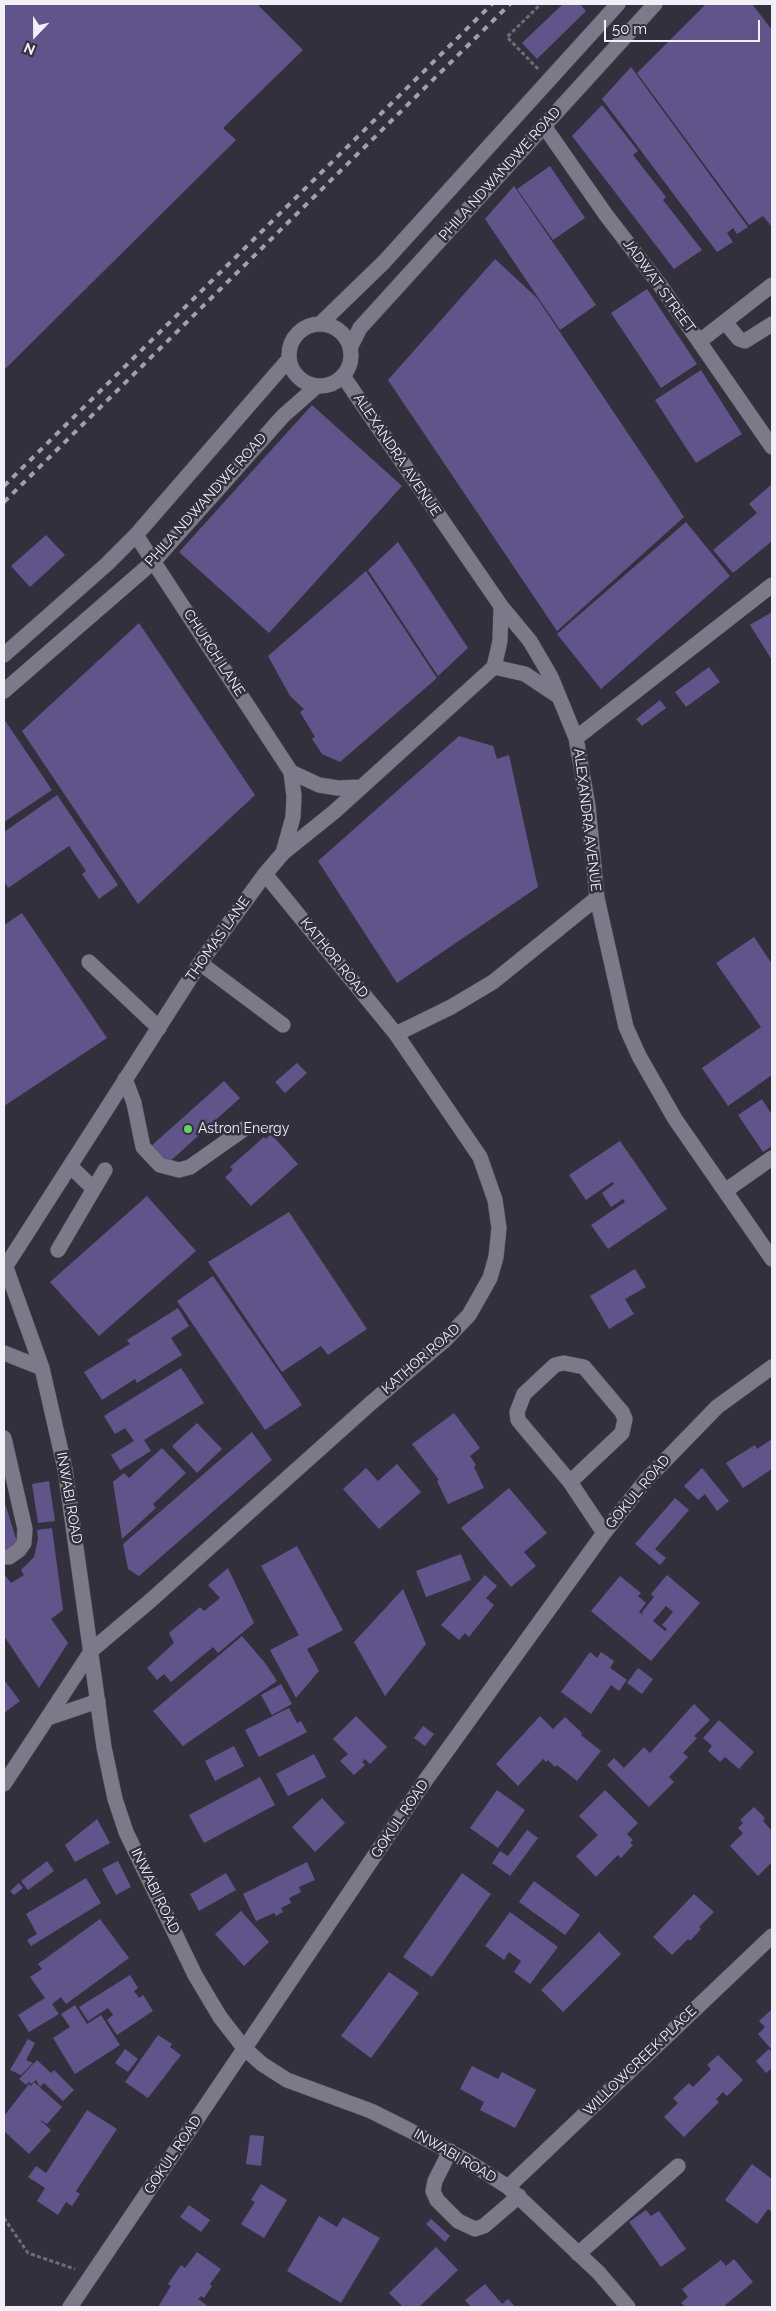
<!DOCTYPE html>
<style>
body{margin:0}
#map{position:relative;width:776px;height:2311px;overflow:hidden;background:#33303e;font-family:Raleway,sans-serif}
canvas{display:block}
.frame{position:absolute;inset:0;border:5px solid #f1f0f9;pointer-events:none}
.north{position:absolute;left:10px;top:10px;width:50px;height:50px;-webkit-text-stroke:4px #33303e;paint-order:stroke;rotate:202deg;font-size:14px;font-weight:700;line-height:20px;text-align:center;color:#f1f0f9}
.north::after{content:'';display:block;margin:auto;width:18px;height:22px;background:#f1f0f9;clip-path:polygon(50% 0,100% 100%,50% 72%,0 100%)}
.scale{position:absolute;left:604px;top:20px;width:156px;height:22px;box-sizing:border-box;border:2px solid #f1f0f9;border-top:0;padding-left:6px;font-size:15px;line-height:18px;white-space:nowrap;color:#f1f0f9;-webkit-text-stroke:4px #33303e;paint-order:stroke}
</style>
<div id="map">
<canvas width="776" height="2311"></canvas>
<div class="frame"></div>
<div class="north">N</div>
<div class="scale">50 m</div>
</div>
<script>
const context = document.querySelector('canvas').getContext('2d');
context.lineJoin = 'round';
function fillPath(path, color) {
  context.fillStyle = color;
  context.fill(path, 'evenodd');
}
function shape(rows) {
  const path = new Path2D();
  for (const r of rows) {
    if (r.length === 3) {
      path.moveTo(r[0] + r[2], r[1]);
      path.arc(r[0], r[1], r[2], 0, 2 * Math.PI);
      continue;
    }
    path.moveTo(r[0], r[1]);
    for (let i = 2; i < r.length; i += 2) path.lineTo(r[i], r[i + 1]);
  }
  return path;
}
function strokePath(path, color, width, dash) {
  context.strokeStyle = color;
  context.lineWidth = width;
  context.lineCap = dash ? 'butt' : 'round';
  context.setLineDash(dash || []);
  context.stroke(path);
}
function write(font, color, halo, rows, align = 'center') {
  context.font = font + ' Raleway,sans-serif';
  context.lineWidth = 5;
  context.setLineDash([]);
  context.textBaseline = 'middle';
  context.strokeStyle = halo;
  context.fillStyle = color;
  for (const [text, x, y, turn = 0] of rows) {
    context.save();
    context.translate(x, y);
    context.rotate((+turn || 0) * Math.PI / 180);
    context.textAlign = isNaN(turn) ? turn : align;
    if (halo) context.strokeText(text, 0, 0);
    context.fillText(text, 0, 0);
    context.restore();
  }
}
const building = shape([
 [4,4,257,4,303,50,223,128,236,140,4,370],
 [563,4,580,4,586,11,537,59,522,43],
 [706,4,752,4,772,30,772,227,763,216,749,225,637,73],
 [631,67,748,227,737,234,733,228,727,233,733,242,717,252,602,99],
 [602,105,638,151,633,155,666,197,663,200,702,250,674,269,572,136],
 [550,166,585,218,553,240,517,189],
 [514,186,596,305,560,330,485,219],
 [495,259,537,298,684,517,557,631,388,380],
 [647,289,697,364,661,388,611,313],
 [701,370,742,434,696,463,655,400],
 [312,405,402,486,269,633,179,552],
 [772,484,772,541,733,573,713,550,757,513,749,504],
 [686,522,730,576,601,689,557,634],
 [46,535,65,555,30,587,11,566],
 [398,542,468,648,438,676,368,570],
 [366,571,437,678,340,762,322,754,312,739,315,737,300,712,304,709,290,696,268,656],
 [772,612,772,660,750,625],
 [139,623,255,795,138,904,22,731],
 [709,667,720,682,686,707,675,692],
 [660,700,666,708,642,726,636,719],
 [4,719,52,790,4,822],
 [459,736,493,746,497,759,509,755,538,887,397,983,318,861],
 [57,795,118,885,99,899,82,874,86,871,69,846,8,888,4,881,4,832],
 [22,913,107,1038,4,1106,4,925],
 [754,937,772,964,772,1075,728,1106,702,1068,761,1027,716,963],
 [297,1063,307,1073,285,1093,275,1082],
 [224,1081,240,1098,166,1165,150,1147],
 [762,1099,772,1115,772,1146,763,1152,738,1115],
 [271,1134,298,1164,251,1206,225,1177,233,1170,230,1167,264,1137,266,1139],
 [620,1141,667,1209,608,1249,591,1225,625,1202,623,1199,611,1207,602,1193,614,1184,612,1182,586,1200,569,1175],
 [147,1196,196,1251,99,1336,50,1282],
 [289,1212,367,1329,328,1355,321,1346,282,1372,208,1262],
 [635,1269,646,1287,625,1299,634,1314,609,1329,590,1296],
 [213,1276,302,1405,265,1430,177,1301],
 [178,1308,189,1326,171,1338,182,1355,137,1383,135,1379,102,1400,84,1372,130,1344,127,1340],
 [181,1368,204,1403,144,1440,151,1451,120,1470,111,1455,134,1441,125,1428,115,1434,104,1416],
 [454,1413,480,1448,470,1456,476,1465,474,1467,484,1488,448,1504,437,1481,439,1480,412,1444],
 [197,1423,222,1449,197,1473,172,1446],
 [252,1432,272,1460,139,1576,128,1569,123,1544],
 [772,1439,772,1469,743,1488,726,1463,755,1445,757,1449],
 [162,1448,186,1473,153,1504,156,1508,122,1539,113,1482,124,1473,129,1478],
 [397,1464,421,1492,379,1529,343,1489,366,1468,378,1481],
 [702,1468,729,1501,717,1511,705,1494,698,1500,684,1486],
 [49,1481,55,1521,38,1523,32,1484],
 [509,1488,547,1533,524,1552,536,1566,511,1587,461,1528],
 [675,1498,689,1510,655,1549,666,1558,660,1565,635,1544],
 [4,1500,17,1542,4,1553],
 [52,1528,63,1610,51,1619,68,1643,39,1688,4,1636,4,1576,5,1575,11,1583,24,1575,21,1570,34,1557,38,1539,37,1530],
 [297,1546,343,1630,307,1649,319,1671,296,1698,270,1650,299,1635,261,1566],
 [461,1554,471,1580,426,1597,416,1571],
 [228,1568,254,1623,218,1653,213,1647,171,1682,164,1674,157,1680,147,1668,174,1643,169,1633,200,1607,204,1611,220,1598,208,1585],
 [485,1575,497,1586,486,1598,494,1605,469,1637,465,1633,459,1640,441,1625],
 [667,1575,700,1603,651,1661,591,1611,620,1576,641,1593,638,1596,646,1603,639,1612,643,1615,642,1612,654,1597,651,1594],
 [666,1606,673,1612,662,1625,667,1629,665,1631,653,1621],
 [403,1589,426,1644,385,1696,354,1642],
 [242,1636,265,1663,277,1681,183,1746,153,1711],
 [590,1652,597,1658,601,1652,614,1661,610,1668,627,1680,619,1691,611,1685,591,1714,561,1692],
 [638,1668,653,1679,642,1694,627,1683],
 [4,1680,20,1701,4,1713],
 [281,1684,292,1704,272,1715,261,1695],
 [694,1704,710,1720,694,1736,697,1738,683,1753,688,1757,669,1777,674,1782,649,1807,607,1765,614,1758,624,1768,644,1747,650,1753],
 [289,1708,297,1723,301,1721,307,1732,259,1757,245,1730],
 [356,1716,387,1747,370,1764,365,1759,362,1762,365,1765,354,1775,340,1761,348,1754,333,1739],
 [540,1716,553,1729,565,1717,582,1733,581,1735,601,1751,577,1781,557,1765,555,1767,548,1760,546,1762,543,1759,518,1786,496,1764],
 [719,1720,754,1752,739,1769,725,1757,720,1762,708,1751,712,1746,703,1738],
 [423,1726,434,1734,425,1746,414,1738],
 [234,1746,244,1766,215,1781,205,1761],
 [314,1754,326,1777,288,1796,276,1774],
 [260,1777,275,1805,204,1843,189,1815],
 [497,1790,525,1810,498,1848,470,1828],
 [605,1790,638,1823,627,1834,633,1840,630,1843,633,1845,621,1858,618,1855,596,1877,576,1856,598,1835,579,1816],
 [322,1798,345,1823,315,1852,292,1827],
 [754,1807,765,1818,763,1821,772,1831,772,1862,758,1876,730,1846,743,1833,738,1828,743,1823,740,1820],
 [97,1819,110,1843,75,1862,65,1845],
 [527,1830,538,1838,510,1876,492,1863,500,1851,508,1856],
 [47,1861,54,1871,28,1890,21,1881],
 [118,1861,131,1887,116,1895,102,1869],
 [307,1862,315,1880,299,1887,301,1892,289,1898,291,1903,281,1908,283,1912,276,1916,274,1913,256,1921,243,1894],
 [226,1873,236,1890,199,1911,190,1894],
 [462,1873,491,1894,432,1977,403,1957],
 [86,1878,101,1903,31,1946,27,1940,37,1934,26,1914],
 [534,1881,580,1915,565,1935,519,1902],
 [19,1883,23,1888,14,1895,10,1891],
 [694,1894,714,1912,699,1927,701,1929,690,1941,688,1939,672,1955,653,1937],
 [241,1911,269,1942,244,1966,215,1934],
 [510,1912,558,1947,530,1984,514,1972,521,1961,509,1952,504,1960,485,1946],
 [100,1919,129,1958,66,2004,61,1997,52,2004,59,2014,29,2032,18,2015,45,1998,30,1977,42,1969,38,1964],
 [599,1932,621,1954,563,2012,541,1990],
 [389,1972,419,1993,371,2058,341,2036],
 [130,1975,138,1988,134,1991,139,1998,143,1995,153,2011,117,2035,107,2020,113,2015,108,2008,88,2021,79,2007],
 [75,2005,87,2024,101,2015,120,2045,75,2074,53,2038,70,2027,61,2014],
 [772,2009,772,2050,758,2034,765,2027,759,2021],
 [158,2035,172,2044,170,2047,181,2055,148,2098,125,2082],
 [28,2039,35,2043,26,2060,33,2063,21,2075,10,2070],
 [125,2049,138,2059,128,2072,115,2063],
 [769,2049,772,2052,772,2068,766,2073,756,2061],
 [718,2055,743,2080,727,2096,723,2092,716,2099,719,2102,684,2137,664,2117,678,2103,673,2098,689,2083,693,2087,711,2069,707,2065],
 [37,2060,51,2073,54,2070,74,2090,63,2101,44,2083,40,2087,36,2080,31,2084,29,2082,26,2085,19,2079],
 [472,2066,498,2079,502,2072,536,2090,515,2128,480,2110,484,2102,460,2089],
 [34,2082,62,2107,47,2124,39,2119,51,2130,29,2154,4,2131,4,2116,29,2084,31,2086],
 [87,2110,117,2129,76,2191,80,2194,72,2206,66,2202,58,2215,37,2201,45,2188,28,2177,36,2166,46,2173],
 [250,2135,264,2136,261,2166,246,2164],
 [752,2164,772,2179,772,2212,768,2209,757,2224,725,2200],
 [261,2184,287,2200,264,2238,241,2224,255,2202,251,2200],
 [189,2205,210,2220,201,2232,180,2217],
 [646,2210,651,2216,659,2211,686,2249,661,2267,629,2222],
 [319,2216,337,2227,343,2217,380,2238,341,2303,287,2271],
 [431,2219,450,2236,445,2242,426,2224],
 [436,2247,458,2270,419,2307,403,2307,389,2293],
 [197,2252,221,2269,210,2284,212,2286,204,2298,201,2296,198,2299,209,2307,158,2307,171,2286,168,2284,181,2265,185,2268],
 [734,2259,753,2282,723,2307,685,2307,681,2303,688,2297,682,2289,721,2260,726,2266],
 [485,2284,502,2304,508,2299,515,2307,471,2307,465,2300]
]);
const path = shape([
 [538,69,507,37,541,4],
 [4,2218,28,2253,75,2269]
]);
const minor = shape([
 [544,126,606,215,660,285,772,447],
 [725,322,739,339,745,341,772,324],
 [320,324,384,262,618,4],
 [320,355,31],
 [700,341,772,285],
 [350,348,360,328,655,4],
 [343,376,501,606,530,641,551,677,576,738,588,806,597,898,626,1027,639,1056,675,1119,772,1259],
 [136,535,291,772,294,796,293,817,283,853],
 [4,655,107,564,136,535,289,359],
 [494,667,525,674,558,696],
 [4,691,154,561,283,416,317,386],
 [576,738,772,585],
 [291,772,319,785,338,788,361,787],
 [89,962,159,1028],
 [200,963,283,1025],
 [396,1034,451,1007,493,982,597,898],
 [125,1079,134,1103,143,1147,160,1165,179,1170,190,1167,244,1129],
 [70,1166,94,1189],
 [725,1191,772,1158],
 [58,1250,105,1170],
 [4,1262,42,1368,65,1469,104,1747,115,1799,126,1832,195,1975,220,2017,244,2048,262,2064,287,2080,371,2111,409,2130,469,2162,508,2187,599,2273,628,2307],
 [4,1269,200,963,265,874,283,853,334,812,494,667,500,641,501,606],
 [4,1353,42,1368],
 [4,1438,25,1529,24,1543,19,1550,9,1557,4,1557],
 [570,1482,622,1433,625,1419,622,1412,584,1367,564,1363,555,1365,524,1394,517,1412,518,1420,570,1482,604,1533],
 [48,1718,98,1701],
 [4,1784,92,1650,150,1601,371,1403,445,1340,469,1315,490,1278,496,1257,499,1228,495,1200,480,1157,396,1034,265,874],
 [450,2151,435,2181,433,2191,437,2200,458,2221,475,2229,484,2226,519,2196],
 [508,2187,772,1936],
 [578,2254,678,2166],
 [70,2307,425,1781,604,1533,647,1479,717,1407,772,1367]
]);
const rail = shape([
 [4,486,492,4],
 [4,502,510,4]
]);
const markers = [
 [188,1129,5,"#64d468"]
];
const streetNames = [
 ["PHILA NDWANDWE ROAD",500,174,-48],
 ["JADWAT STREET",659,286,54],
 ["ALEXANDRA AVENUE",397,455,56],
 ["PHILA NDWANDWE ROAD",206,500,-48],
 ["CHURCH LANE",214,653,57],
 ["ALEXANDRA AVENUE",587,820,83],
 ["THOMAS LANE",218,939,-55],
 ["KATHOR ROAD",334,958,51],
 ["KATHOR ROAD",421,1359,-41],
 ["GOKUL ROAD",638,1492,-50],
 ["INWABI ROAD",69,1498,80],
 ["GOKUL ROAD",400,1819,-56],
 ["INWABI ROAD",155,1891,64],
 ["WILLOWCREEK PLACE",640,2061,-44],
 ["GOKUL ROAD",173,2155,-56],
 ["INWABI ROAD",455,2156,30]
];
const poiNames = [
 ["Astron Energy",198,1129]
];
fillPath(building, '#61548a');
strokePath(minor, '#4e4c57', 16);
strokePath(path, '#706d7a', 3, [4, 2.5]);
strokePath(minor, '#7c7989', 15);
strokePath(rail, '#a2a0ab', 4, [6, 6]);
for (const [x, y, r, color] of markers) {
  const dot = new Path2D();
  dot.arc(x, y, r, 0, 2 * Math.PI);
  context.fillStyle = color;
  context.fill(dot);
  strokePath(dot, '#33303e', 2);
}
write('14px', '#f1f0f9', '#33303e', streetNames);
write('14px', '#f1f0f9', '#33303e', poiNames, 'left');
</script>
